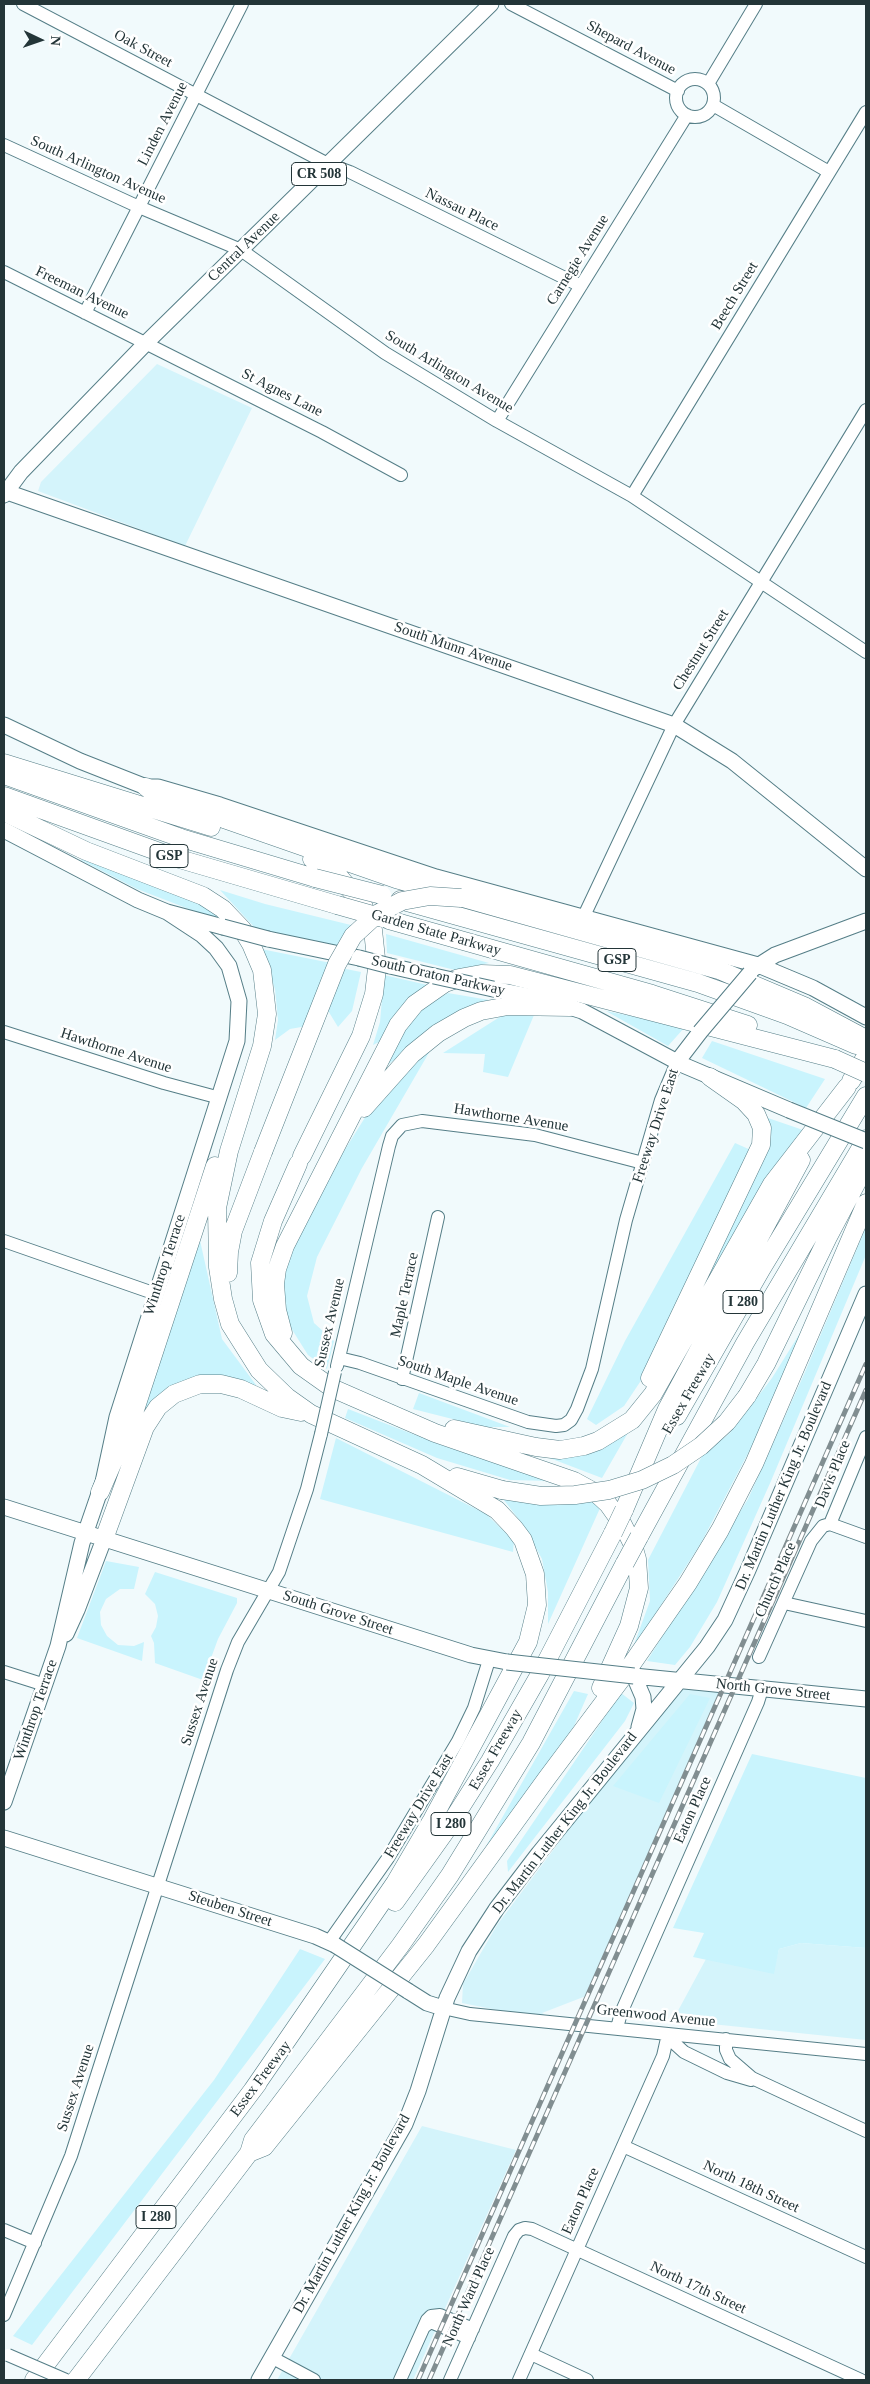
<!DOCTYPE html>
<style>
body{margin:0}
#map{position:relative;width:870px;height:2384px;overflow:hidden;background:#f1fafc;font-family:Georgia,serif}
canvas{display:block}
.frame{position:absolute;inset:0;border:5px solid #233538;pointer-events:none}
.north{position:absolute;left:15px;top:15px;width:50px;height:50px;-webkit-text-stroke:4px #fff;paint-order:stroke;rotate:93deg;font-size:14px;font-weight:700;line-height:20px;text-align:center;color:#233538}
.north::after{content:'';display:block;margin:auto;width:18px;height:22px;background:#233538;clip-path:polygon(50% 0,100% 100%,50% 72%,0 100%)}
</style>
<div id="map">
<canvas width="870" height="2384"></canvas>
<div class="frame"></div>
<div class="north">N</div>
</div>
<script>
const context = document.querySelector('canvas').getContext('2d');
context.lineJoin = 'round';
function fillPath(path, color) {
  context.fillStyle = color;
  context.fill(path, 'evenodd');
}
function shape(rows) {
  const path = new Path2D();
  for (const r of rows) {
    if (r.length === 3) {
      path.moveTo(r[0] + r[2], r[1]);
      path.arc(r[0], r[1], r[2], 0, 2 * Math.PI);
      continue;
    }
    path.moveTo(r[0], r[1]);
    for (let i = 2; i < r.length; i += 2) path.lineTo(r[i], r[i + 1]);
  }
  return path;
}
function strokePath(path, color, width, dash) {
  context.strokeStyle = color;
  context.lineWidth = width;
  context.lineCap = dash ? 'butt' : 'round';
  context.setLineDash(dash || []);
  context.stroke(path);
}
function write(font, color, halo, rows, align = 'center') {
  context.font = font + ' Georgia,serif';
  context.lineWidth = 5;
  context.setLineDash([]);
  context.textBaseline = 'middle';
  context.strokeStyle = halo;
  context.fillStyle = color;
  for (const [text, x, y, turn = 0] of rows) {
    context.save();
    context.translate(x, y);
    context.rotate((+turn || 0) * Math.PI / 180);
    context.textAlign = isNaN(turn) ? turn : align;
    if (halo) context.strokeText(text, 0, 0);
    context.fillText(text, 0, 0);
    context.restore();
  }
}
const built = shape([
 [157,364,252,408,185,546,38,491,41,482],
 [680,1681,722,1687,586,1996,542,2013,557,2022,462,2003,463,1984,497,1925],
 [801,1943,866,1948,866,2040,673,2020,706,1959,773,1973,779,1949],
 [422,2126,516,2150,413,2380,277,2380]
]);
const green = shape([
 [85,857,182,893,228,921,207,916,137,889,81,860],
 [220,890,265,904,355,926,339,947,255,928],
 [386,934,489,963,455,970,387,953],
 [261,949,331,963,307,1026,290,1029,275,1040,278,1020,275,989],
 [341,968,361,972,352,1011,338,1027,327,1009],
 [384,975,432,986,385,1039,373,1045,380,1022],
 [448,993,489,1000,457,1013,386,1066,401,1032,423,1007],
 [606,1011,685,1027,668,1046],
 [506,1013,534,1015,508,1077,483,1072,485,1054,443,1053],
 [712,1041,825,1079,806,1108,702,1058],
 [434,1044,362,1168,317,1257,307,1296,314,1323,334,1341,327,1369,308,1355,286,1320,281,1286,290,1250,334,1167,376,1100],
 [768,1118,806,1131,781,1164,706,1281,769,1143],
 [735,1143,753,1151,640,1382,624,1406,596,1425,587,1419,625,1341],
 [866,1227,866,1255,771,1481,717,1602,690,1647,675,1665,647,1661,748,1499,805,1372],
 [199,1236,222,1339,259,1389,164,1392,142,1415],
 [810,1317,756,1438,701,1543,632,1650,650,1601,648,1560,702,1456,730,1433,772,1378],
 [419,1393,510,1427,484,1427,413,1409],
 [348,1409,441,1445,552,1481,510,1480,437,1458,345,1418],
 [629,1431,602,1478,539,1454],
 [336,1438,486,1514,514,1541,513,1552,320,1499],
 [503,1499,593,1500,601,1506,548,1624,548,1592,542,1559,524,1526],
 [106,1561,139,1567,134,1589,120,1589,106,1599,100,1612,101,1625,107,1636,118,1645,134,1646,144,1642,142,1661,77,1638],
 [155,1572,237,1598,237,1603,218,1639,203,1680,155,1663,154,1643,151,1636,156,1627,158,1616,155,1604,145,1594],
 [574,1691,588,1694,574,1726,481,1855],
 [621,1693,634,1703,625,1721,508,1872,507,1861],
 [690,1694,710,1698,659,1803,613,1786],
 [752,1754,866,1778,866,1948,801,1943,779,1949,774,1974,693,1957,704,1933,673,1928],
 [300,1949,325,1959,32,2345,13,2336,214,2080]
]);
const minor = shape([
 [23,4,326,163,350,172,581,286],
 [511,4,678,91],
 [695,98,19],
 [708,84,756,4],
 [713,105,829,172],
 [4,145,139,207,241,250,385,353,497,421,632,496,866,652],
 [4,272,322,432,401,475],
 [85,313,242,4],
 [497,421,687,115],
 [632,496,866,112],
 [583,918,674,725,866,410],
 [4,1032,164,1083,220,1098],
 [4,1241,156,1294],
 [339,1358,360,1363,528,1422,556,1426,564,1425,571,1420,577,1409,592,1369,626,1220,661,1100,677,1062],
 [337,1366,389,1146,392,1136,402,1125,422,1121,535,1135,643,1163],
 [402,1379,438,1217],
 [830,1524,866,1437],
 [830,1524,866,1537],
 [784,1603,866,1621],
 [759,1657,811,1541,823,1526,830,1524],
 [4,1672,45,1685],
 [329,1942,388,1858,458,1741,474,1708,489,1660],
 [443,2008,470,2014,866,2054],
 [617,2028,621,2013,758,1702,762,1689],
 [668,2034,673,2042,684,2052,727,2073,751,2080],
 [726,2039,726,2050,730,2059,752,2078,866,2131],
 [623,2146,866,2257],
 [4,2230,35,2243],
 [4,2315,71,2156,227,1670,238,1642,279,1572,307,1489,321,1434],
 [424,2327,429,2323,433,2323,469,2338],
 [531,2354,587,2380],
 [271,2357,314,2380],
 [400,2380,427,2320,431,2316,440,2315,473,2329],
 [450,2380,514,2236,519,2230,525,2228,532,2229,861,2380],
 [519,2380,663,2056,668,2034]
]);
const major = shape([
 [4,491,674,725,732,761,866,869],
 [4,495,21,472,146,343,491,4],
 [4,725,80,761,146,787,158,787,220,805,436,877,758,965,813,988,866,1017],
 [4,830,138,900,167,912,223,927],
 [268,939,359,958],
 [390,966,434,976],
 [753,969,775,955,866,921],
 [493,989,544,999,582,1011,683,1065,789,1110],
 [677,1062,700,1032],
 [4,1507,471,1655,507,1662],
 [66,1634,77,1610,104,1539],
 [634,1676,866,1699],
 [634,1676,643,1697,644,1709,639,1727],
 [4,1802,58,1646,82,1543,103,1482,117,1417,237,1041,239,1001,229,966,216,948,202,935,167,912],
 [4,1838,315,1936,335,1945],
 [408,1991,427,2003,443,2008],
 [259,2380,405,2124,418,2091,447,1998,469,1951,497,1908,539,1853,707,1647,725,1620,748,1570,866,1294]
]);
const highway = shape([
 [4,763,211,827],
 [4,775,181,838,315,878],
 [146,787,158,796,396,879,719,970,804,1006,866,1039],
 [4,796,176,858,337,905],
 [4,812,86,851,203,896,223,909,242,929,251,944,262,970,267,1014,262,1046,229,1151,217,1208,218,1267,223,1299,230,1324,259,1370,287,1397,311,1414,422,1465,497,1510,514,1528,523,1540,535,1574,537,1605,528,1642,432,1820,395,1883,252,2091],
 [400,900,698,983,787,1015,856,1045],
 [389,920,652,994,748,1025],
 [851,1081,866,1056],
 [364,1108,412,1054,438,1033,464,1018,481,1011,508,1006,570,1007],
 [302,1156,361,1036,374,994,377,968,373,930,363,905,337,874,312,859],
 [298,1164,273,1221,260,1263,262,1300,274,1334,301,1366,332,1388,435,1433,574,1481,596,1493,608,1504,623,1525,633,1545,637,1559,639,1588,629,1626,601,1688],
 [228,1273,229,1252,233,1231,263,1152],
 [283,1333,277,1310,275,1284,277,1269,285,1246,398,1025,415,1004,445,983,459,978,481,974,510,975,835,1059],
 [650,1378,761,1145,762,1128,756,1114,744,1101,710,1077],
 [747,1396,766,1364,828,1237,866,1165],
 [677,1416,762,1268,866,1096],
 [454,1429,536,1447,560,1450,584,1446,598,1441,632,1420,653,1394,772,1184,847,1087],
 [457,1477,502,1490],
 [100,1492,133,1416,215,1166],
 [624,1510,667,1409,801,1160],
 [639,1537,745,1343,866,1139],
 [104,1539,145,1427,158,1407,174,1394,200,1384,221,1384,241,1389,282,1408,301,1412],
 [395,1902,445,1832,490,1761,540,1674,613,1533],
 [249,2153,264,2147,426,1945,547,1778,622,1678,688,1583,720,1530,754,1464,866,1203],
 [34,2380,258,2083],
 [76,2380,249,2153,253,2140,400,1946,450,1875,531,1743,625,1563]
]);
const rail = shape([
 [418,2380,866,1364],
 [429,2380,866,1390]
]);
const minorBridge = shape([
 [321,1434,335,1372],
 [8,2355,66,2380]
]);
const majorBridge = shape([
 [223,927,268,939],
 [359,958,390,966],
 [434,976,493,989],
 [700,1032,750,973],
 [789,1110,866,1141],
 [507,1662,634,1676],
 [335,1945,408,1991]
]);
const highwayBridge = shape([
 [315,878,382,895],
 [337,905,383,918],
 [835,1059,866,1073],
 [263,1152,337,964,353,936,377,914,402,901,430,896,461,898],
 [502,1490,541,1496,575,1495,609,1490,642,1480,673,1465,701,1446,727,1422,747,1396],
 [613,1533,624,1510],
 [625,1563,639,1537]
]);
const shields = [
 [319,174,55],
 [169,856,38],
 [617,960,38],
 [743,1302,40],
 [451,1824,40],
 [156,2217,40]
];
const shieldNames = [
 ["CR 508",319,174],
 ["GSP",169,856],
 ["GSP",617,960],
 ["I 280",743,1302],
 ["I 280",451,1824],
 ["I 280",156,2217]
];
const streetNames = [
 ["Shepard Avenue",631,48,28],
 ["Oak Street",143,49,28],
 ["Linden Avenue",163,124,-63],
 ["South Arlington Avenue",98,170,24],
 ["Nassau Place",462,210,26],
 ["Central Avenue",244,247,-44],
 ["Carnegie Avenue",578,260,-58],
 ["Freeman Avenue",82,293,26],
 ["Beech Street",735,296,-59],
 ["South Arlington Avenue",449,372,31],
 ["St Agnes Lane",282,393,27],
 ["South Munn Avenue",453,647,19],
 ["Chestnut Street",701,650,-58],
 ["Garden State Parkway",436,933,16],
 ["South Oraton Parkway",438,976,13],
 ["Hawthorne Avenue",116,1051,18],
 ["Hawthorne Avenue",511,1118,9],
 ["Freeway Drive East",656,1126,-72],
 ["Winthrop Terrace",165,1265,-72],
 ["Maple Terrace",405,1295,-78],
 ["Sussex Avenue",330,1323,-77],
 ["South Maple Avenue",458,1381,19],
 ["Essex Freeway",689,1394,-60],
 ["Davis Place",833,1474,-68],
 ["Dr. Martin Luther King Jr. Boulevard",784,1486,-67],
 ["Church Place",776,1580,-66],
 ["South Grove Street",338,1613,18],
 ["North Grove Street",773,1690,6],
 ["Sussex Avenue",200,1702,-72],
 ["Winthrop Terrace",36,1710,-71],
 ["Essex Freeway",496,1750,-60],
 ["Freeway Drive East",419,1806,-59],
 ["Eaton Place",693,1810,-66],
 ["Dr. Martin Luther King Jr. Boulevard",565,1823,-52],
 ["Steuben Street",230,1909,18],
 ["Greenwood Avenue",656,2016,6],
 ["Essex Freeway",261,2079,-53],
 ["Sussex Avenue",76,2088,-72],
 ["North 18th Street",751,2187,25],
 ["Eaton Place",581,2201,-66],
 ["Dr. Martin Luther King Jr. Boulevard",352,2214,-61],
 ["North 17th Street",698,2288,25],
 ["North Ward Place",469,2297,-66]
];
fillPath(built, '#d4f4fb');
fillPath(green, '#c9f4fd');
strokePath(minor, '#557e87', 14);
strokePath(major, '#557e87', 17);
strokePath(highway, '#557e87', 19);
strokePath(minor, '#fff', 12);
strokePath(major, '#fff', 15);
strokePath(highway, '#fff', 18);
strokePath(rail, '#818e91', 5);
strokePath(rail, '#fff', 3, [9]);
strokePath(minorBridge, '#557e87', 14, []);
strokePath(majorBridge, '#557e87', 17, []);
strokePath(highwayBridge, '#557e87', 19, []);
strokePath(minorBridge, '#fff', 12);
strokePath(majorBridge, '#fff', 15);
strokePath(highwayBridge, '#fff', 18);
for (const [x, y, w] of shields) {
  const box = new Path2D();
  box.roundRect(x - w / 2, y - 11.5, w, 23, 4);
  context.fillStyle = '#fff';
  context.fill(box);
  strokePath(box, '#233538', 1);
}
write('bold 14px', '#233538', null, shieldNames);
write('15px', '#233538', '#fff', streetNames);
</script>
